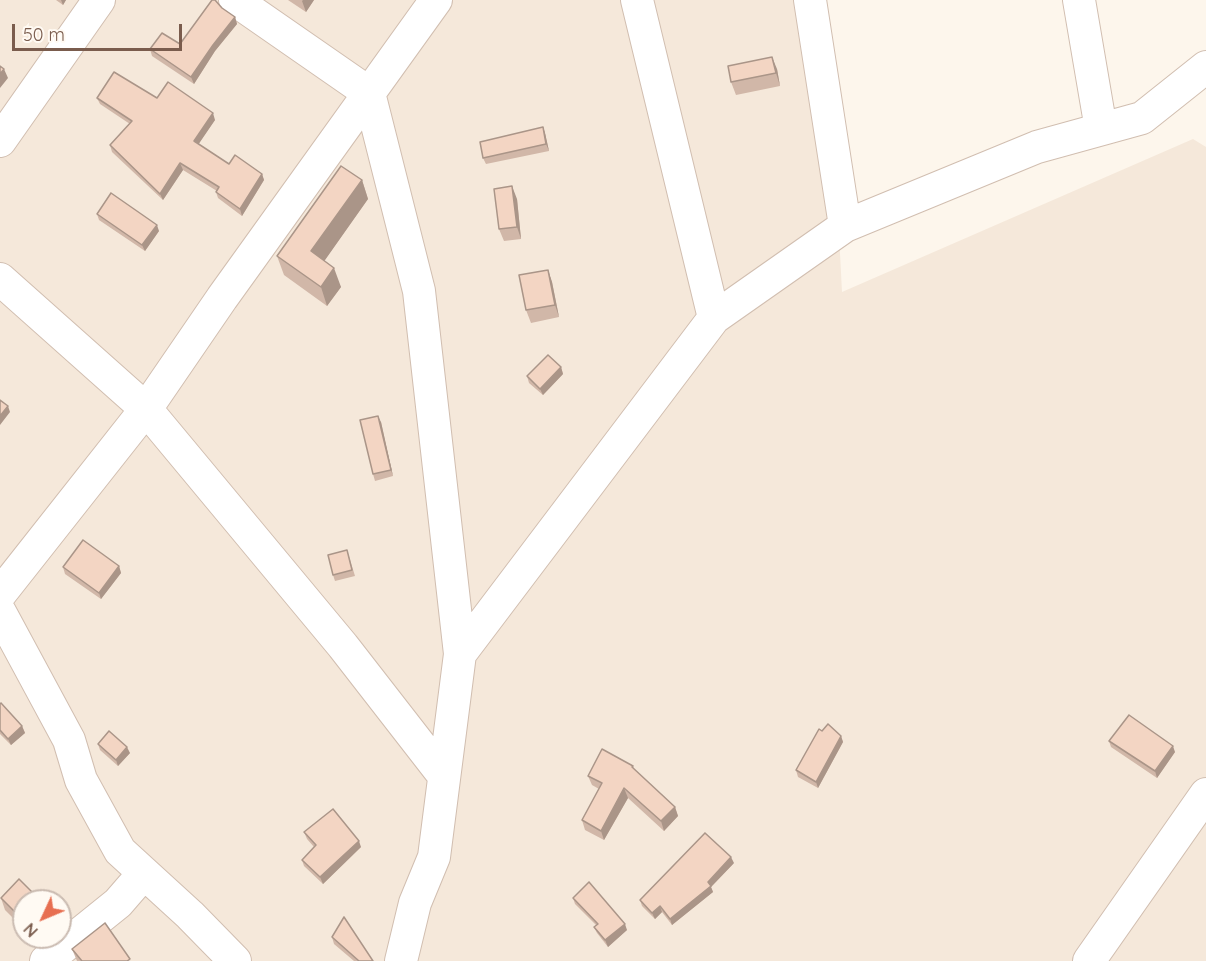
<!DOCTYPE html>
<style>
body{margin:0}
#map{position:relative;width:1206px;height:961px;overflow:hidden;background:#fdf6ec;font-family:Quicksand,sans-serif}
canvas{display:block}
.north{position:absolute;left:12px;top:889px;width:60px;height:60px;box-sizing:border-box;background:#fffaf3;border:2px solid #cabbb1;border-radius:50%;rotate:226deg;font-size:16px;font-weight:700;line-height:24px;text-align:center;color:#7a5c4d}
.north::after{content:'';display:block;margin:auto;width:21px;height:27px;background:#e76f51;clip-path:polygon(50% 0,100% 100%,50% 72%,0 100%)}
.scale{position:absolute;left:12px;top:24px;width:170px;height:27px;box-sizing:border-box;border:3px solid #7a5c4d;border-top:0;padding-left:8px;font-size:18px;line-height:21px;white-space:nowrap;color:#7a5c4d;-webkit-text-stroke:4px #fffaf3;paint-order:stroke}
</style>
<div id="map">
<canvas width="1206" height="961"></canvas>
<div class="north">N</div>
<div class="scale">50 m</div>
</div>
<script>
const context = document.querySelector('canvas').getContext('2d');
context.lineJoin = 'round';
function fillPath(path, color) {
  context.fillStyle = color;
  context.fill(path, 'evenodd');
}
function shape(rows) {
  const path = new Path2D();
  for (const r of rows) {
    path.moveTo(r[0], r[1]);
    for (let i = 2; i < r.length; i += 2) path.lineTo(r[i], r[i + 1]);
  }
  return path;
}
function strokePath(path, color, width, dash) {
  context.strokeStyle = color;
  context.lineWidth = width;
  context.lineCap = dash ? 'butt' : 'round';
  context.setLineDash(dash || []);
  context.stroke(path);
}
const residential = shape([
 [0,0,827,0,842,292,1193,139,1206,147,1206,961,0,961],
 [24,901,60,901,60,937,24,937]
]);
const minor = shape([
 [235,0,369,93,419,291,460,654],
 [637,0,714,318],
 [810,0,845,226],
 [1079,0,1101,129],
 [0,141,99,0],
 [0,279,146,409,343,646,444,776],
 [0,594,146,409,222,298,436,0],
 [0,612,69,740,81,780,120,851,190,915,235,961],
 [46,961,118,903,144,873],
 [401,961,415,903,434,857,460,654,714,318,845,226,1037,147,1142,118,1206,67],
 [1089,961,1206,794]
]);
const wall = shape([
 [56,0,66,0,63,5],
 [288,0,314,0,306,12],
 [222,8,235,17,237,24,215,51,194,84,152,56,150,49,180,44],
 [777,69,780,86,736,95,731,82],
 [97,98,157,98,215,120,198,144,229,164,262,174,264,180,242,216,218,198,216,192,217,191,183,170,163,200,112,152,110,145,130,124,100,104],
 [543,127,545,133,549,151,486,164,483,158],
 [362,180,368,199,324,261,341,287,327,306,284,275,277,256],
 [517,199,521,239,504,241,499,229],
 [97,214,159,231,145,251,99,220],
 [548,270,552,282,559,317,531,323,526,310],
 [561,367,563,374,543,395,529,383,527,376],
 [381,422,393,476,375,481,373,474],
 [347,550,355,576,335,581,333,575],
 [119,566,121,573,101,599,65,574,63,567],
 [0,704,22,726,25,733,11,745,0,734],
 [822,731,841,736,843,742,818,788,798,777,796,770],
 [1109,741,1175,752,1157,778,1111,747],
 [98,744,130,753,118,766,100,750],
 [633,766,634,769,675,807,678,816,664,831,628,798,604,840,585,830,582,820,599,789,592,785,588,776],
 [304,832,361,847,323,884,304,866,302,860,314,847,307,839],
 [734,863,711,887,713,892,672,925,662,912,655,919,642,906,640,900],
 [19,879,23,928,5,910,1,898],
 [573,898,627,930,608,947,597,933,594,927,596,925,575,904],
 [332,937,373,961,354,961,334,944],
 [72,949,131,961,77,961]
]);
const shadedWall = shape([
 [61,0,66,0,63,5],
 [303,0,314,0,306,12,302,1],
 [235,17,237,24,215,51,194,84,191,77,213,45],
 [772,57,777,69,780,86,776,73],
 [4,69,8,78,0,88,0,74],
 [213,113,215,120,196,148,194,141],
 [543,127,545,133,549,151,546,144],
 [180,163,183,170,163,200,160,194],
 [262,174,264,180,242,216,240,209],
 [362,180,368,199,318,270,311,251],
 [512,186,517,199,521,239,517,227],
 [157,225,159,231,145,251,142,245],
 [334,268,341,287,327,306,321,287],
 [548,270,552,282,559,317,555,305],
 [561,367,563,374,543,395,540,389],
 [8,406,10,412,0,425,0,416],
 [378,416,381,422,393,476,391,470],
 [119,566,121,573,101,599,99,593],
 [22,726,25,733,11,745,8,739],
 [841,736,843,742,818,788,816,782],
 [1173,746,1175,752,1157,778,1155,771],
 [127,747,130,753,118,766,116,760],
 [624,788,628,798,604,840,601,831],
 [675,807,678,816,664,831,661,821],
 [359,841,361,847,323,884,320,877],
 [731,857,734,863,711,887,713,892,672,925,670,919,708,882],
 [660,906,662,912,655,919,652,913],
 [24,910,24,928,23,928,19,916],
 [625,924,627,930,608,947,605,940]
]);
const building = shape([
 [212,0,215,0,222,8,235,17,213,45,191,77,150,49,162,33,180,44,212,0],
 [772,57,776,73,731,82,728,66,772,57],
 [0,66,4,69,0,74,0,66],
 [114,72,157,98,168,82,213,113,194,141,229,164,235,155,262,174,240,209,216,192,219,187,180,163,160,194,110,145,132,121,97,98,114,72],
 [543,127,546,144,483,158,480,142,543,127],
 [341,166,362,180,311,251,334,268,321,287,277,256,341,166],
 [512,186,517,227,499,229,494,189,512,186],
 [111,193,157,225,142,245,97,214,111,193],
 [548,270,555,305,526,310,519,275,548,270],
 [548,355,561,367,540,389,527,376,548,355],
 [0,400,8,406,0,416,0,400],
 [378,416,391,470,373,474,360,420,378,416],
 [83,540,119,566,99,593,63,567,83,540],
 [347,550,352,570,333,575,328,555,347,550],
 [1,703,22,726,8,739,0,730,0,704,1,703],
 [1129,715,1173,746,1155,771,1109,741,1129,715],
 [828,724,841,736,816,782,796,770,819,729,822,731,828,724],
 [109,731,127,747,116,760,98,744,109,731],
 [602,749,633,766,632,767,675,807,661,821,624,788,601,831,582,820,602,783,588,776,602,749],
 [333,809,359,841,320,877,302,860,316,845,304,832,333,809],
 [705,833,731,857,708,882,711,886,670,919,660,906,652,913,640,900,705,833],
 [19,879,37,897,33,901,24,901,24,910,19,916,1,898,19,879],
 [589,882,625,924,605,940,594,927,598,924,573,898,589,882],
 [344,917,373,961,359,961,332,937,344,917],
 [105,923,130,959,127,961,82,961,72,949,105,923]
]);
fillPath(residential, '#f5e8da');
strokePath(minor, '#d1beb0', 34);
strokePath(minor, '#fff', 32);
fillPath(wall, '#d1b7a8');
fillPath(shadedWall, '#aa9588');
fillPath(building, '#f3d5c3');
strokePath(building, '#aa9588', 1.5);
</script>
